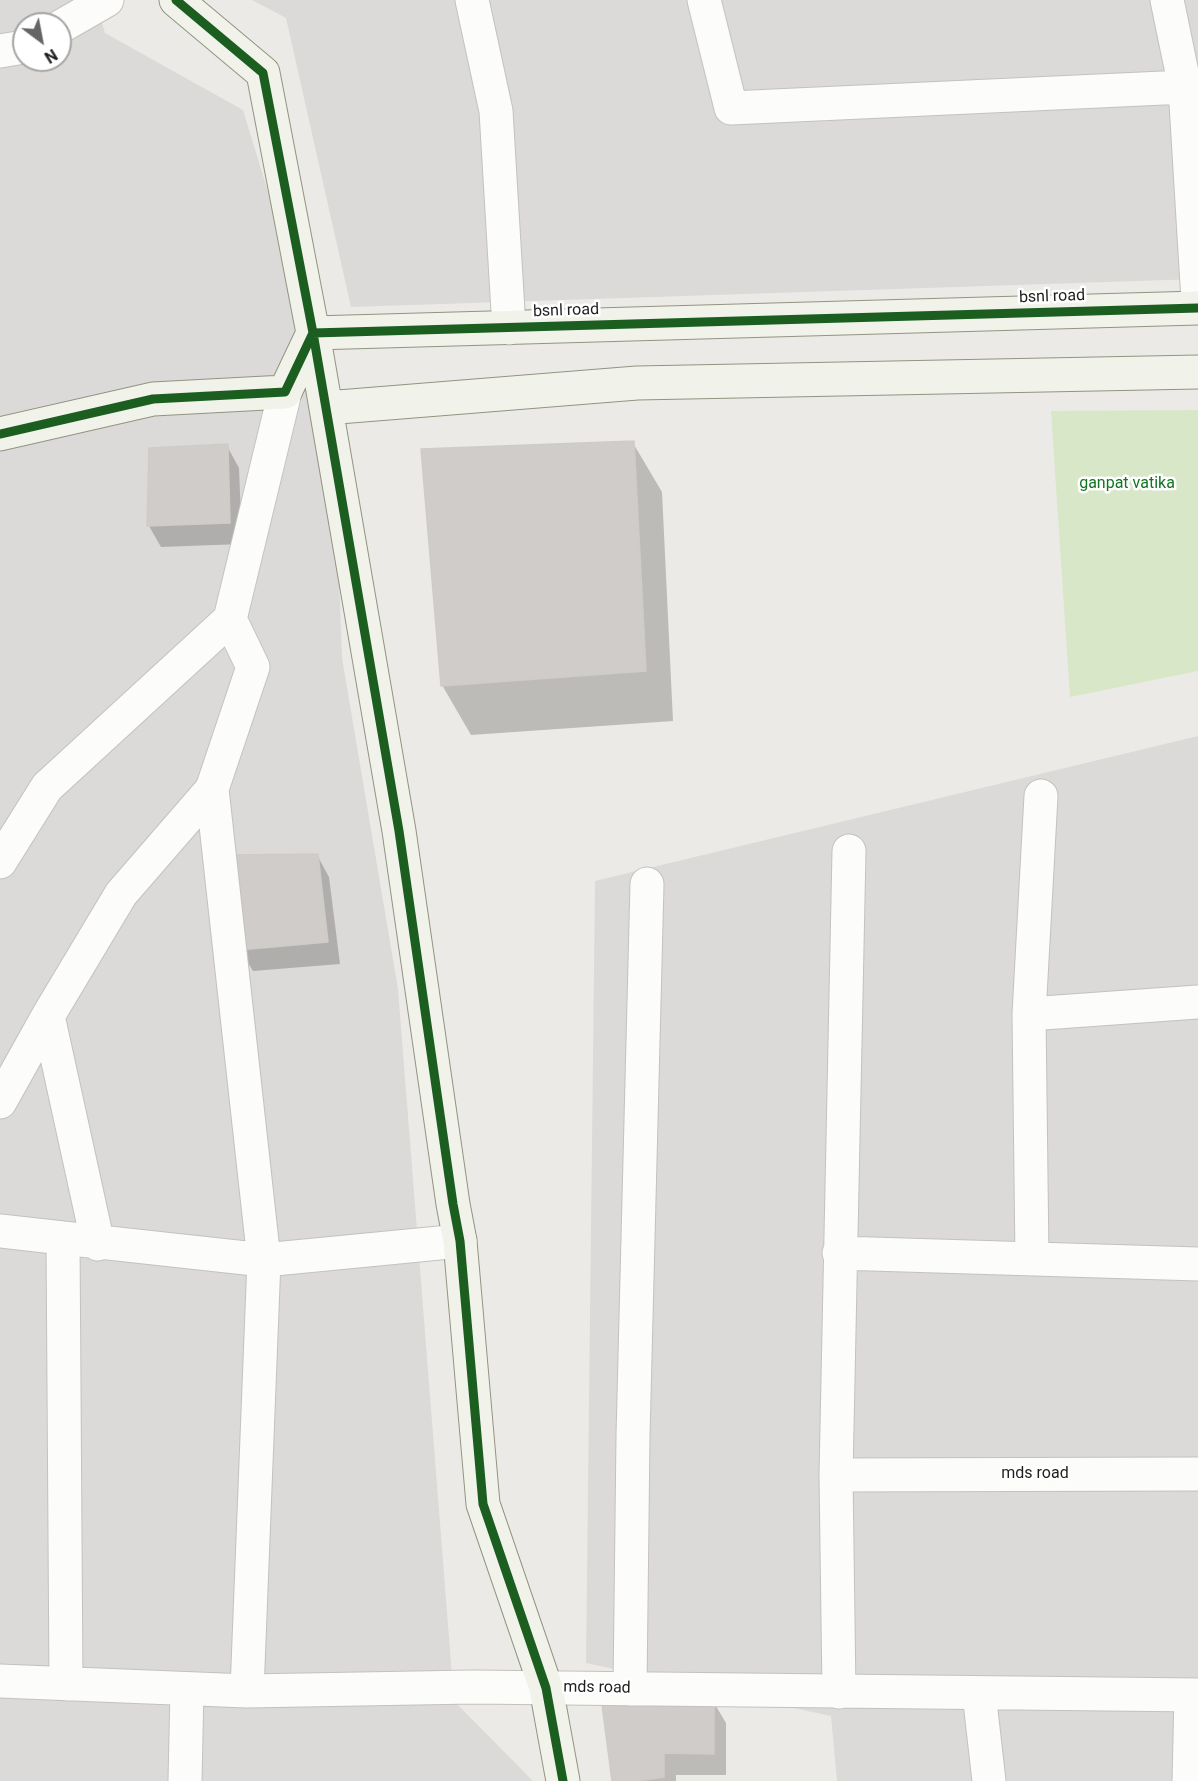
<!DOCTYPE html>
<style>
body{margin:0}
#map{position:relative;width:1198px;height:1781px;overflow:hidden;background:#eceae6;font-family:Roboto,sans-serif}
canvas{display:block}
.north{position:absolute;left:12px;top:12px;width:60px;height:60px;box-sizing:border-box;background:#fff;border:2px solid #a5a5a5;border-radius:50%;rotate:148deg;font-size:16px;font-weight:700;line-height:24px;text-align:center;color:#1e1e1e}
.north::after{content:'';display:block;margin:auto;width:21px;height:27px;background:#666564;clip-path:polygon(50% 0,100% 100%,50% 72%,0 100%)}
</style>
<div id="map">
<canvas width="1198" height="1781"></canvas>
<div class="north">N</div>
</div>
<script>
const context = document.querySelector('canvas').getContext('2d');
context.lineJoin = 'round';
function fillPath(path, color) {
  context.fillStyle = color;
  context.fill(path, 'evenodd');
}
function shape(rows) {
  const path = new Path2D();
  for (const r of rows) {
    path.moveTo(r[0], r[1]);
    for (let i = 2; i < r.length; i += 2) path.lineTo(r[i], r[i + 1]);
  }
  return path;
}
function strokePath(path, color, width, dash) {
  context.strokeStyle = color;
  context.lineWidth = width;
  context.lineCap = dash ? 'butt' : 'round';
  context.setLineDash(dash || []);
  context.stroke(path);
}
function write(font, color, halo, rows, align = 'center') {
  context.font = font + ' Roboto,sans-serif';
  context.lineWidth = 5;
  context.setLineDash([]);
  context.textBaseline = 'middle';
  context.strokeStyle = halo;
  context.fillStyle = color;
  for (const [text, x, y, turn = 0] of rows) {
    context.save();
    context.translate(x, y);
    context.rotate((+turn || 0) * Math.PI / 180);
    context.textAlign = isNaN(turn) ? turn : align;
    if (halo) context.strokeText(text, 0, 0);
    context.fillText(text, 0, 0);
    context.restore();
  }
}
const residential = shape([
 [0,0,95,0,105,33,243,110,333,405,342,658,398,989,454,1701,533,1781,0,1781],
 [24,24,60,24,60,60,24,60],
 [252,0,1198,0,1198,279,351,307,286,18],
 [1198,736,1198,1781,837,1781,831,1716,586,1663,595,881]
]);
const grass = shape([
 [1198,410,1198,671,1070,697,1051,411]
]);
const shadow = shape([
 [633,443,662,492,673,721,471,735,442,685],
 [227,446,239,468,242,544,161,547,149,526],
 [317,855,329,877,340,964,253,971,240,949],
 [713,1701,726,1723,726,1775,676,1775,676,1781,613,1781]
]);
const building = shape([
 [634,441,646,671,441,686,421,449,634,441],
 [228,444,230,523,147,526,149,448,228,444],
 [318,854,328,942,239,950,226,855,318,854],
 [601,1697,714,1700,714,1754,664,1753,664,1777,636,1781,612,1781,601,1697]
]);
const street = shape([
 [472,0,496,111,509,328],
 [704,0,731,108,1185,87],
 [1167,0,1185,87,1198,301],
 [60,27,107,0],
 [0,51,24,47],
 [230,619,253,667,212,789,264,1260,247,1691],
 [0,862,47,787,230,619,285,392],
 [1029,1014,1041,796],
 [48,1016,98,1244],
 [0,1102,48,1016,121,894,212,789],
 [0,1231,63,1238,66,1684],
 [63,1238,264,1260,460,1241],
 [839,1253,1198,1264],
 [1032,1259,1029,1014,1198,1002],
 [836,1475,849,851],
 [0,1681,247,1691,473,1687,1198,1695],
 [630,1689,633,1436,647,884],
 [839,1692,836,1475,1198,1474],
 [979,1693,989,1781],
 [185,1781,187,1689],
 [1189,1781,1191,1695]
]);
const secondary = shape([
 [176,0,263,73,313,333,1198,308],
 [326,408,637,383,1198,372],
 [0,434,153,399,285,392,313,333,399,831,453,1204,460,1241,483,1504,546,1688,563,1781]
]);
const cycleway = shape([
 [176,0,263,73,313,333,1198,308],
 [0,434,153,399,285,392,313,333,399,831,453,1204,460,1241,483,1504,546,1688,563,1781]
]);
const streetNames = [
 ["bsnl road",1052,297,-2],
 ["bsnl road",566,311,-2],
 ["mds road",1035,1474],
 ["mds road",597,1688,1]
];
const parkNames = [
 ["ganpat vatika",1127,484]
];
fillPath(residential, '#dbdad8');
fillPath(grass, '#d7e7c7');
fillPath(shadow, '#0003');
fillPath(building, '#cfccc9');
strokePath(building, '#cfccc8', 1.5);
strokePath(street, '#c3c2c1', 35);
strokePath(secondary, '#929480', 35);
strokePath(street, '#fcfcfb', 33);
strokePath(secondary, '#f1f2ea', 33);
strokePath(cycleway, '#1b5e20', 9);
write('16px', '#1e1e1e', '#fff', streetNames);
write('16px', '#137522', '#fff', parkNames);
</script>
